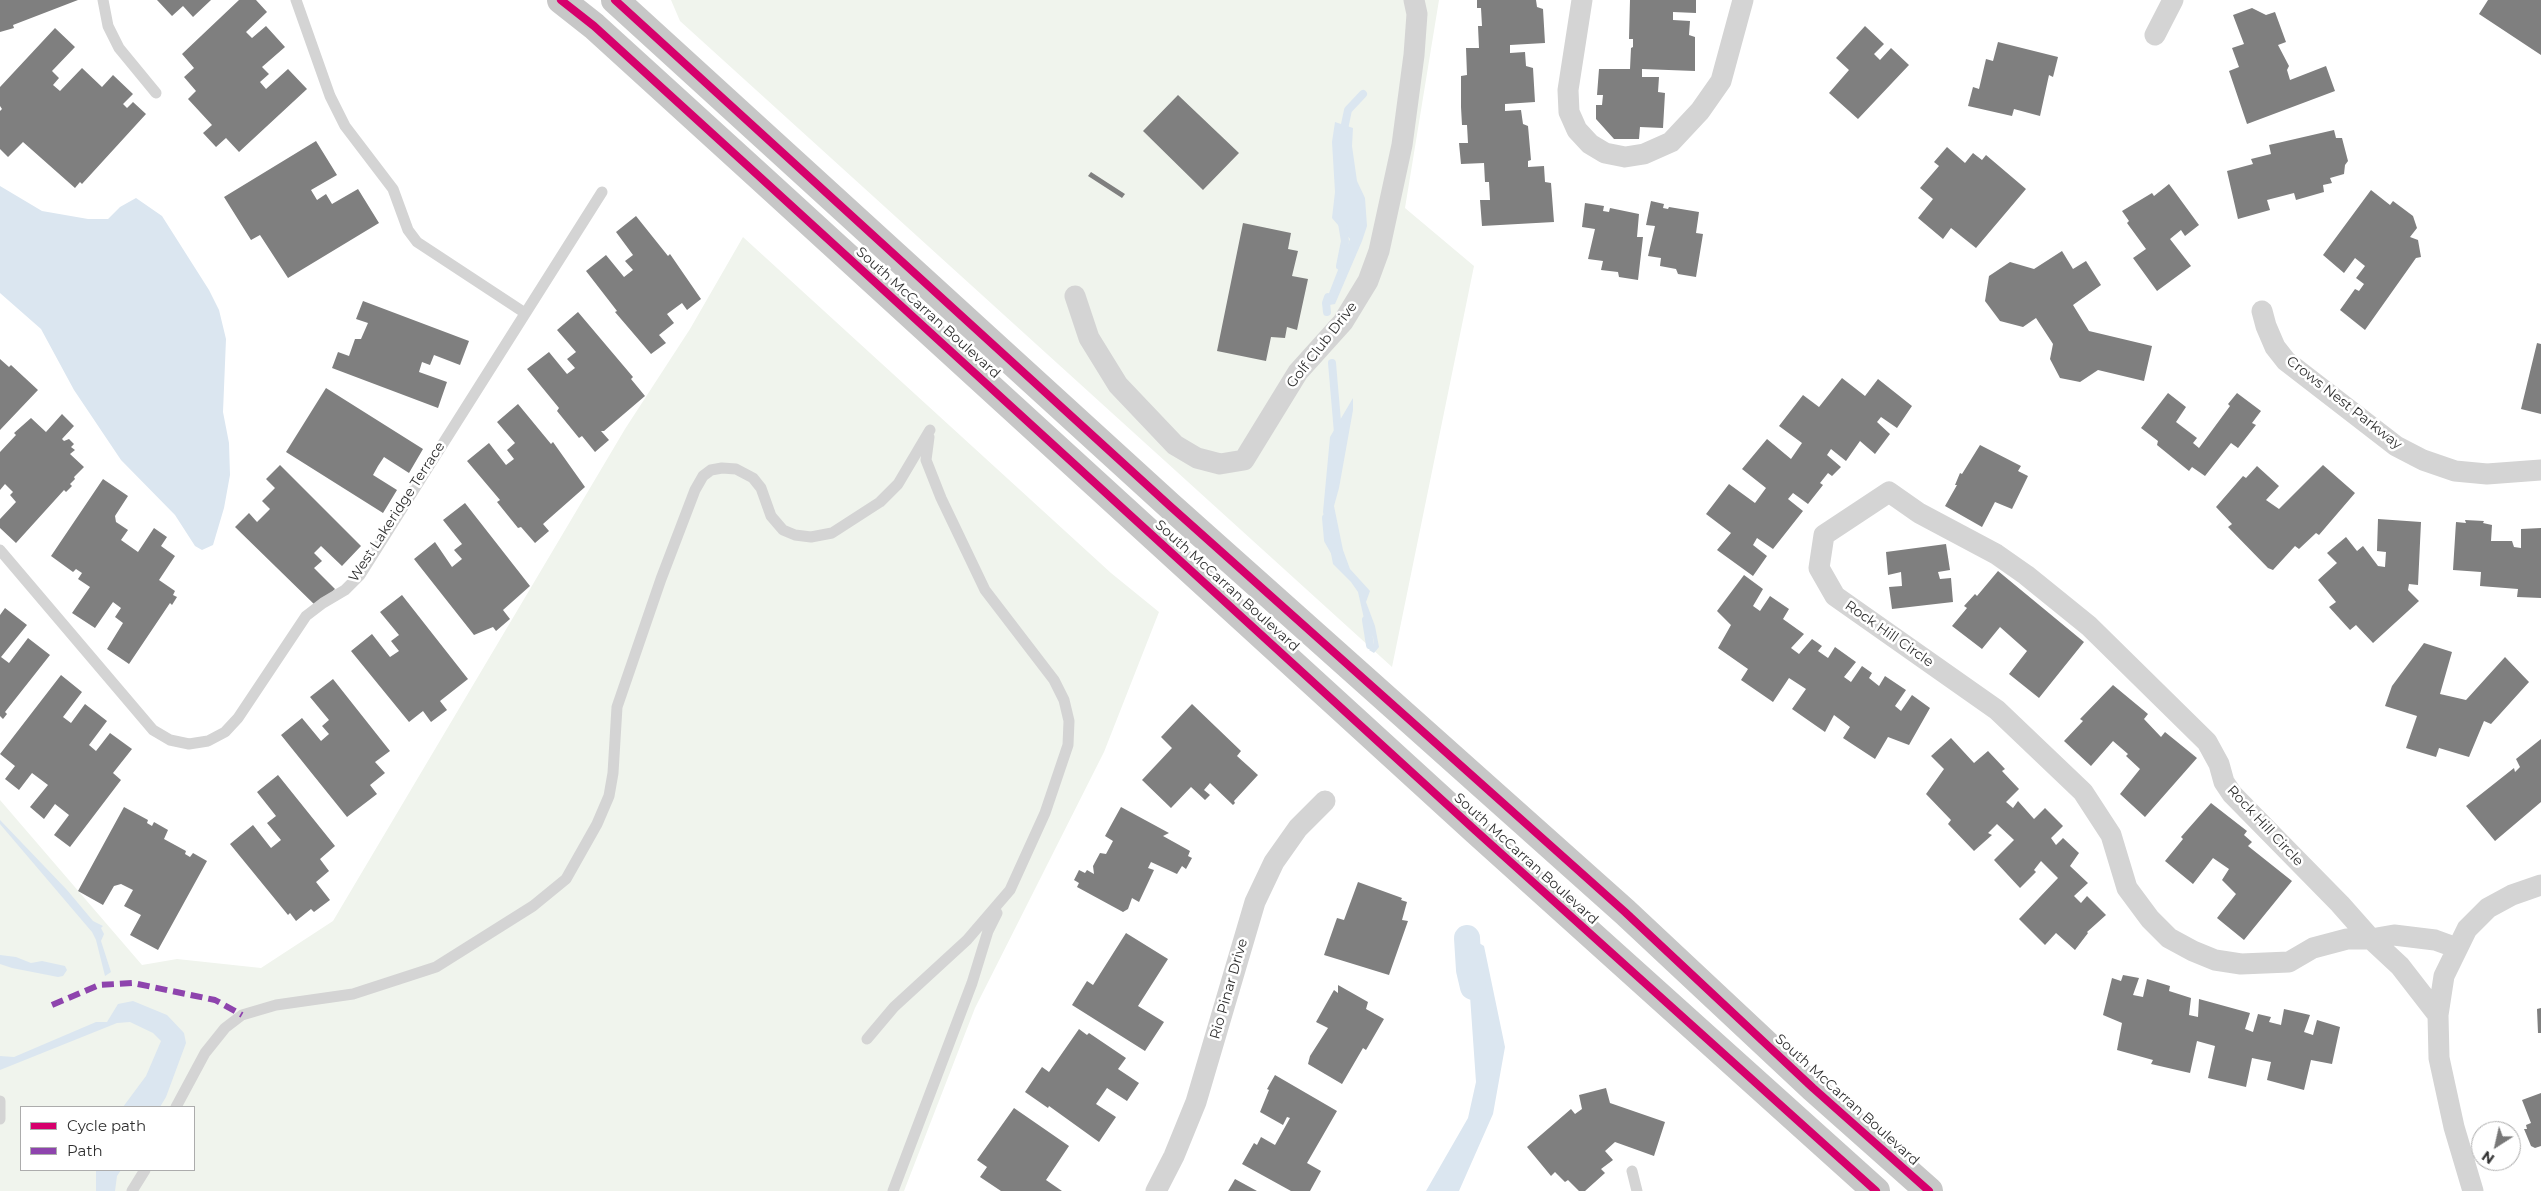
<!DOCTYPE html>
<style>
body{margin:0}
#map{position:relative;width:2541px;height:1191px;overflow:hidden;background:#fff;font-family:Montserrat,sans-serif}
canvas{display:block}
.legend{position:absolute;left:20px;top:1106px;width:175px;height:65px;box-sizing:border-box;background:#fff;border:1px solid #acacac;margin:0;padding:6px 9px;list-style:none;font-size:15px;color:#2f2f2f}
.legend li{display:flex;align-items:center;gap:10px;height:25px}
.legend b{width:25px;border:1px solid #acacac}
.north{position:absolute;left:2471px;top:1121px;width:50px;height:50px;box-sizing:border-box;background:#fff;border:1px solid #acacac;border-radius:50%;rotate:215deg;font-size:14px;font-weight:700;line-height:20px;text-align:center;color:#2f2f2f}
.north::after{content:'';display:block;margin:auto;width:18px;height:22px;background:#787878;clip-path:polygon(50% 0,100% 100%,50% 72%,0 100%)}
</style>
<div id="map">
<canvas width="2541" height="1191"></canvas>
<ul class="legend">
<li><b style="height:6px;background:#d6006c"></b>Cycle path</li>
<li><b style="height:6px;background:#8e44ad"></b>Path</li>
</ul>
<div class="north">N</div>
</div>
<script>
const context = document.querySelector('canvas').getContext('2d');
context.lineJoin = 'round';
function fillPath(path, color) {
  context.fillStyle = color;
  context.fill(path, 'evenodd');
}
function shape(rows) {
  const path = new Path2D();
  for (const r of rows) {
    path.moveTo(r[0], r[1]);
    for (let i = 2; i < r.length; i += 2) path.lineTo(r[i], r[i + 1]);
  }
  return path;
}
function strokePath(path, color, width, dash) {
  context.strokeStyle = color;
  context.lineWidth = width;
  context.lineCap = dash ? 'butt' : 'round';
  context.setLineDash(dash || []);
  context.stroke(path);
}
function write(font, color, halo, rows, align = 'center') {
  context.font = font + ' Montserrat,sans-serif';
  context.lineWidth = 5;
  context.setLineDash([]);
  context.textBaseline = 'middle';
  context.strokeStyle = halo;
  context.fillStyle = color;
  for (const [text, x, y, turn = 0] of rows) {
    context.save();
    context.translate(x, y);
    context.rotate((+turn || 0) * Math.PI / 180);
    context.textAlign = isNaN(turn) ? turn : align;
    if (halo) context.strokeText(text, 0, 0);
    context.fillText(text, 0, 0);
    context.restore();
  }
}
const green = shape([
 [671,0,1439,0,1405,208,1474,266,1392,667,680,21],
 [743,237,1111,573,1159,612,1104,752,975,1008,904,1191,0,1191,0,800,142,965,177,959,261,968,333,921,625,429,690,329],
 [21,1107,194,1107,194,1170,21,1170]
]);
const water = shape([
 [1335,122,1353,128,1352,146,1357,181,1365,198,1367,226,1362,241,1335,304,1324,306,1350,239,1332,218,1335,192,1332,142],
 [0,186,42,211,88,219,108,219,120,207,136,198,162,216,209,290,219,310,226,339,223,412,229,443,230,475,224,508,213,545,202,550,195,546,175,515,121,460,74,390,41,329,0,293],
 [1353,398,1353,410,1339,488,1334,506,1343,550,1350,569,1370,591,1366,602,1375,626,1379,647,1374,653,1369,650,1374,644,1373,637,1365,623,1358,592,1351,582,1333,564,1323,512,1330,437],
 [0,820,67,890,93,921,103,926,101,928,104,934,101,941,111,972,105,976,96,940,92,932,0,824],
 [1479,936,1479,943,1484,946,1505,1047,1493,1114,1459,1191,1426,1191,1468,1118,1476,1082,1467,953,1472,944,1471,937],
 [0,955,16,957,31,963,42,961,65,966,67,970,63,976,58,977,12,968,0,964],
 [133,1001,167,1015,184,1033,186,1043,166,1097,160,1107,123,1107,146,1076,161,1041,153,1033,130,1022,117,1023,0,1070,0,1056,14,1057,96,1022,107,1022,118,1004],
 [96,1170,121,1170,117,1176,115,1191,96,1191]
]);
const stream = shape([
 [1343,134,1348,110,1363,94],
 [1340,266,1345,241,1342,223],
 [1327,312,1326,303,1328,297],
 [1332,363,1338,433],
 [1326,518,1328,540,1336,554],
 [1366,620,1370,645]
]);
const canal = shape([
 [1467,938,1469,970,1473,987]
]);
const building = shape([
 [0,0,78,0,13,25,14,28,0,32],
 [157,0,211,0,193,17,183,6,172,16],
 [239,0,256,0,267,12,246,32,252,38,266,26,285,47,262,67,269,74,260,82,266,89,288,69,307,89,239,152,226,138,216,147,203,133,212,125,188,99,196,91,184,77,194,68,182,54],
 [1477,0,1536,0,1537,7,1543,9,1545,43,1510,45,1510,53,1525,52,1526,66,1533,68,1535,102,1505,104,1505,111,1521,110,1523,124,1528,126,1531,160,1528,161,1528,167,1544,166,1545,182,1551,183,1554,222,1482,226,1480,200,1490,200,1489,182,1485,182,1484,163,1461,164,1459,143,1468,143,1467,125,1462,125,1461,107,1461,76,1467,75,1466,48,1479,48,1478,26,1482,26,1481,8,1477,8],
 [1630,0,1696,0,1696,13,1673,12,1673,20,1690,21,1689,35,1695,37,1695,71,1642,69,1642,77,1659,77,1658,92,1665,93,1663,128,1640,127,1639,139,1614,139,1596,119,1596,105,1602,105,1603,95,1597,95,1599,69,1630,69,1631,48,1633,47,1633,39,1629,39],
 [2488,0,2541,0,2541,55,2479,14],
 [2252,8,2266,15,2275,12,2286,42,2278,45,2289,66,2287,70,2290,80,2326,66,2335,91,2247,124,2229,71,2239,67,2232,48,2244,44,2233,15],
 [1865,26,1884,44,1874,54,1880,60,1891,48,1909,65,1858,119,1829,93,1849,70,1836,58],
 [55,28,75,47,52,71,59,78,53,85,60,91,82,68,102,87,113,75,133,94,123,104,127,108,133,102,146,114,82,184,80,182,75,188,23,142,8,157,0,149,0,111,2,109,0,106,0,87],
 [1998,42,2058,57,2053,77,2049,75,2040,116,2014,109,2012,116,1968,106,1973,87,1979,89,1986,59,1993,61],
 [1178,95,1239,153,1203,190,1143,131],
 [2334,130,2336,138,2342,138,2348,161,2345,165,2344,174,2330,178,2332,183,2323,185,2324,192,2296,200,2294,193,2267,200,2270,210,2238,219,2227,171,2253,164,2251,159,2271,154,2269,145],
 [316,141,337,175,311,190,317,200,326,194,332,204,358,189,379,223,288,278,260,235,251,240,224,197],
 [1947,147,1965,163,1973,153,1982,160,1986,155,2026,189,1976,248,1951,228,1943,239,1918,218,1933,199,1920,188,1939,166,1934,162],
 [1091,172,1125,194,1122,198,1088,176],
 [2169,184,2199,225,2185,236,2181,230,2170,239,2191,266,2157,291,2133,258,2146,249,2127,223,2129,221,2122,211,2152,193,2154,196],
 [2371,190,2390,205,2393,201,2413,216,2417,228,2410,237,2418,240,2421,257,2416,258,2365,330,2340,310,2355,289,2359,291,2364,284,2356,278,2365,266,2355,258,2344,273,2323,255],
 [1651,201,1664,204,1663,208,1668,209,1669,207,1699,212,1696,233,1703,234,1696,277,1678,274,1676,269,1660,266,1661,258,1648,256,1655,226,1646,225],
 [1585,203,1604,206,1603,211,1609,212,1610,208,1639,214,1637,237,1643,237,1638,280,1619,277,1618,272,1601,270,1603,261,1588,259,1595,229,1582,227],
 [636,216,668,256,670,254,701,299,687,310,682,303,667,314,674,323,659,335,666,343,651,354,615,312,617,311,586,271,606,255,624,277,633,270,625,261,633,255,616,232],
 [1243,223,1291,233,1288,249,1298,251,1292,276,1308,279,1297,330,1287,327,1285,338,1271,337,1266,361,1217,351],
 [2062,251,2073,269,2086,261,2101,285,2073,305,2089,331,2152,346,2144,381,2098,370,2080,382,2060,378,2050,359,2053,344,2036,318,2023,327,2000,321,1985,301,1989,276,2010,262,2034,269],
 [363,301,469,341,460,365,434,355,430,365,422,362,419,372,447,382,438,408,332,368,338,352,349,356,355,339,361,339,368,323,356,319],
 [578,312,633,377,631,379,645,396,604,431,601,431,609,440,595,452,582,436,579,438,557,411,559,408,527,369,549,352,567,374,575,368,567,359,576,352,557,330],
 [2537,343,2541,344,2541,414,2521,409],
 [0,359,9,367,11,365,38,390,0,430],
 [1842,378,1865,396,1878,379,1912,406,1897,428,1881,417,1877,422,1890,434,1875,454,1860,441,1846,461,1831,449,1827,455,1841,467,1832,476,1828,473,1820,483,1823,485,1808,504,1793,493,1788,499,1803,511,1773,549,1757,538,1753,545,1767,556,1753,576,1717,550,1731,533,1706,514,1729,484,1755,503,1766,488,1742,469,1767,439,1791,459,1802,443,1779,426,1803,395,1819,407],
 [326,388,423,449,409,473,384,457,378,466,373,475,397,490,383,513,286,452],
 [2168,393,2186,407,2176,422,2197,438,2193,443,2199,448,2230,406,2228,404,2237,393,2261,411,2252,423,2256,425,2238,448,2231,443,2205,476,2192,467,2189,471,2157,445,2158,441,2141,428],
 [518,404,551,444,553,442,585,487,543,524,549,531,535,543,521,527,518,528,497,502,500,500,467,461,489,443,506,465,514,459,507,450,515,443,497,422],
 [62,414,74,426,62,439,64,441,69,439,74,444,71,447,75,450,70,454,84,467,74,477,75,479,70,484,72,486,66,492,64,490,16,543,0,528,0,519,16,502,10,495,13,492,5,484,0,490,0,452,16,435,14,433,31,418,46,432],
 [1980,445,2021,466,2018,471,2028,476,2012,509,1995,502,1982,527,1945,506,1957,485,1955,485,1960,473,1962,474],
 [280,465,361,546,342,566,321,546,314,553,322,561,314,568,335,589,317,607,235,527,249,513,257,522,270,509,262,501,275,488,266,479],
 [2323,465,2355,493,2319,535,2316,533,2299,549,2295,546,2273,570,2268,568,2228,527,2232,524,2216,507,2243,476,2246,478,2257,466,2279,486,2266,500,2279,509],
 [103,479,128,496,115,516,116,522,128,530,121,540,138,552,154,528,167,537,161,546,175,556,159,580,175,591,173,595,177,597,172,605,170,603,129,664,107,649,123,623,115,617,121,608,113,602,95,628,72,613,90,587,78,579,82,573,76,569,73,572,51,556],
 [465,503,530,586,503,610,510,619,496,631,493,627,474,635,414,559,435,542,452,567,462,559,454,550,462,544,443,520],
 [2378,519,2421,522,2418,585,2409,584,2408,590,2419,601,2373,643,2356,625,2350,630,2329,607,2336,602,2318,580,2337,563,2327,553,2346,537,2357,551,2363,546,2378,566,2385,567,2386,552,2377,551],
 [2465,520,2484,521,2483,523,2492,525,2491,541,2512,541,2514,547,2521,548,2521,529,2541,528,2541,598,2517,597,2518,589,2480,586,2481,572,2453,570,2456,522,2466,523],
 [1946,544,1950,570,1938,572,1940,579,1951,578,1953,602,1892,609,1889,587,1902,586,1901,572,1888,575,1886,552],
 [1998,571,2084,642,2039,698,2009,674,2027,651,2000,627,1982,649,1952,626,1967,608,1964,606,1975,594,1977,596],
 [1744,575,1763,589,1753,606,1760,611,1770,596,1789,609,1783,619,1804,634,1791,648,1799,654,1812,639,1822,646,1818,651,1828,658,1835,647,1856,662,1844,677,1851,682,1862,666,1872,673,1869,678,1879,686,1885,676,1906,690,1895,706,1901,711,1912,695,1930,708,1909,745,1888,737,1875,759,1843,738,1850,727,1834,715,1825,732,1792,709,1806,689,1789,678,1773,702,1741,680,1748,669,1718,648,1731,625,1717,611],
 [402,595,468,679,440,701,447,710,431,722,423,711,409,722,351,651,372,634,390,657,399,651,391,641,399,635,380,612],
 [5,608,27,625,1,657,9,663,28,638,50,655,5,712,7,714,3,719,0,716,0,615],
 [2424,643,2452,652,2440,694,2466,700,2505,657,2529,682,2491,724,2484,721,2469,757,2439,748,2436,757,2406,748,2417,716,2385,706,2392,686],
 [61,675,82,692,63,717,71,723,85,704,107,721,89,745,96,751,110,733,132,749,113,773,121,780,70,847,54,835,69,815,55,804,44,819,30,807,48,785,32,773,19,790,5,779,15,766,0,754],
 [333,679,390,751,375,762,385,773,370,785,377,794,347,817,281,735,302,718,321,741,329,734,322,726,329,720,310,697],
 [2113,685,2148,714,2144,719,2161,737,2165,732,2197,758,2145,817,2120,794,2140,769,2126,756,2128,754,2113,741,2091,766,2064,741,2083,721,2080,719],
 [1192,704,1241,751,1237,756,1258,775,1234,801,1235,803,1233,805,1210,783,1204,790,1210,795,1205,800,1191,787,1171,808,1142,780,1172,748,1161,737],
 [1951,738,1974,763,1988,751,2005,769,2002,771,2019,789,2006,802,2013,808,2018,801,2034,819,2045,808,2063,826,2051,838,2056,845,2063,838,2079,853,2070,866,2088,883,2074,896,2081,903,2087,896,2106,915,2087,932,2088,933,2075,950,2056,933,2045,945,2019,919,2058,878,2041,861,2034,870,2036,872,2020,888,1994,860,2014,840,1997,824,1988,833,1992,835,1974,851,1948,824,1951,820,1926,794,1944,769,1931,756],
 [2541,739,2541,802,2495,841,2466,806,2514,768,2515,772,2520,767,2516,759],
 [278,775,335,846,320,859,329,871,316,882,330,900,314,912,311,909,296,921,290,913,288,915,230,844,253,825,271,848,281,840,267,823,276,816,257,792],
 [2211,803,2247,831,2244,835,2252,842,2248,846,2292,881,2244,940,2217,918,2236,894,2222,880,2229,869,2213,858,2193,884,2165,861,2183,839,2181,837],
 [124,807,148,820,147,823,152,826,154,822,168,830,164,839,186,851,185,854,190,857,193,853,207,861,158,950,130,935,141,915,124,906,133,890,121,884,114,886,103,905,78,891],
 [1121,807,1169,833,1163,836,1190,851,1188,856,1192,858,1186,869,1182,866,1177,874,1151,862,1148,868,1154,870,1139,902,1132,898,1128,909,1123,912,1077,887,1079,883,1074,880,1079,870,1085,873,1087,870,1094,874,1093,866,1100,853,1106,854,1113,841,1105,836],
 [1358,882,1402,898,1401,900,1407,902,1402,920,1408,921,1389,975,1324,955,1337,918,1344,920],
 [1126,933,1168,959,1138,1006,1164,1022,1145,1051,1072,1005,1087,981,1093,985],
 [2123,975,2139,978,2133,995,2143,997,2147,979,2170,986,2169,991,2191,998,2189,1015,2198,1017,2199,999,2250,1013,2245,1029,2253,1032,2258,1014,2271,1017,2269,1022,2281,1025,2284,1009,2310,1015,2304,1032,2313,1035,2317,1020,2340,1027,2332,1064,2311,1060,2304,1090,2267,1080,2271,1062,2252,1058,2246,1087,2208,1078,2215,1046,2197,1041,2190,1073,2151,1064,2153,1060,2117,1050,2122,1023,2103,1015,2112,978,2121,981],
 [1338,985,1368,1002,1366,1009,1384,1019,1366,1050,1363,1048,1342,1084,1308,1064,1310,1056,1328,1028,1316,1022,1334,990,1338,993],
 [2541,1008,2541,1033,2538,1033,2537,1009],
 [1079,1029,1087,1035,1089,1033,1126,1058,1118,1069,1139,1083,1127,1101,1107,1088,1096,1104,1116,1117,1099,1142,1049,1106,1048,1108,1025,1092,1042,1067,1049,1072],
 [1275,1075,1337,1111,1307,1163,1321,1171,1310,1191,1291,1191,1242,1164,1254,1143,1257,1145,1261,1137,1275,1145,1290,1118,1287,1117,1283,1125,1260,1112,1269,1090,1267,1089],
 [1606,1088,1610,1103,1665,1122,1654,1156,1615,1142,1605,1151,1613,1160,1601,1169,1605,1173,1585,1191,1579,1191,1568,1180,1565,1182,1555,1172,1551,1176,1527,1147,1571,1109,1575,1114,1582,1109,1579,1095],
 [2541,1093,2541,1146,2535,1148,2531,1146,2524,1129,2527,1129,2526,1125,2531,1123,2522,1100],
 [1014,1108,1069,1146,1046,1180,1062,1191,1001,1191,980,1177,987,1167,977,1160],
 [1235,1179,1257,1191,1228,1191]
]);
const service = shape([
 [103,0,108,26,119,48,156,93],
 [296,0,330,96,345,126,393,189,408,230,417,242,525,313],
 [0,550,153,730,170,740,189,744,208,741,225,732,238,718,306,616,323,603,345,590,360,575,602,192],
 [867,1039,894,1007,967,940,1010,890,1045,813,1068,745,1069,721,1064,700,1054,680,985,590,941,498,926,460,929,437],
 [0,1101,0,1119],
 [176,1107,205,1053,225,1028,242,1015,276,1005,353,994,436,967,533,906,566,879,597,824,609,796,613,773,617,707,661,579,695,490,703,476,711,470,722,468,736,469,753,478,761,488,771,516,783,530,795,535,811,537,832,533,880,502,898,484,930,430],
 [1632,1171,1637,1191],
 [132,1191,145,1170],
 [893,1191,972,983,988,931,997,913]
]);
const minor = shape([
 [1582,0,1568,90,1569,112,1577,130,1590,144,1605,153,1625,157,1644,154,1671,142,1700,111,1721,81,1743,0],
 [2155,35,2173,0],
 [1075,296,1089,338,1118,385,1175,445,1197,458,1220,464,1244,460,1298,372,1343,322,1368,281,1379,251,1402,145,1414,55,1417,14,1414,0],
 [2262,311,2266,326,2275,347,2286,361,2396,446,2423,460,2455,471,2487,474,2541,470],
 [2438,1015,2400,966,2371,939,2340,904,2232,794,2224,782,2219,764,2207,742,2089,626,2026,575,1996,554,1919,513,1889,492,1824,535,1819,568,1835,596,1997,710,2083,792,2111,835,2127,888,2150,919,2169,938,2193,951,2215,960,2241,964,2289,962,2313,948,2347,939,2371,939,2394,935,2435,940,2457,948],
 [1156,1191,1174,1156,1196,1102,1255,902,1274,862,1298,828,1325,801],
 [2473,1191,2454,1127,2439,1058,2438,1015,2444,976,2467,929,2488,908,2512,895,2541,885]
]);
const primary = shape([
 [561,0,594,26,761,178,1476,831,1876,1191],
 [615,0,1170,506,1625,912,1813,1088,1929,1191]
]);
const quiet = shape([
 [52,1005,99,985,133,983,215,1000,242,1015]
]);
const cycleway = shape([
 [561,0,594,26,761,178,1476,831,1876,1191],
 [615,0,1170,506,1625,912,1813,1088,1929,1191]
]);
const streetNames = [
 ["South McCarran Boulevard",928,313,42],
 ["Golf Club Drive",1322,345,-52],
 ["Crows Nest Parkway",2344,403,38],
 ["West Lakeridge Terrace",397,512,-57],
 ["South McCarran Boulevard",1227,586,42],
 ["Rock Hill Circle",1889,634,35],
 ["Rock Hill Circle",2265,826,47],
 ["South McCarran Boulevard",1526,859,42],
 ["Rio Pinar Drive",1229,989,-74],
 ["South McCarran Boulevard",1847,1100,42]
];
fillPath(green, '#f0f4ed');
fillPath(water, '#dbe6f0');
strokePath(stream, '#dbe6f0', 8);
strokePath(canal, '#dbe6f0', 26);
fillPath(building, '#7f7f7f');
strokePath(service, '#d4d4d4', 11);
strokePath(minor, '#d4d4d4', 21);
strokePath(primary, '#c7c7c7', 28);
strokePath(quiet, '#8e44ad', 6, [12, 6]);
strokePath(cycleway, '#d6006c', 8);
write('14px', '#2f2f2f', '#fff', streetNames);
</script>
